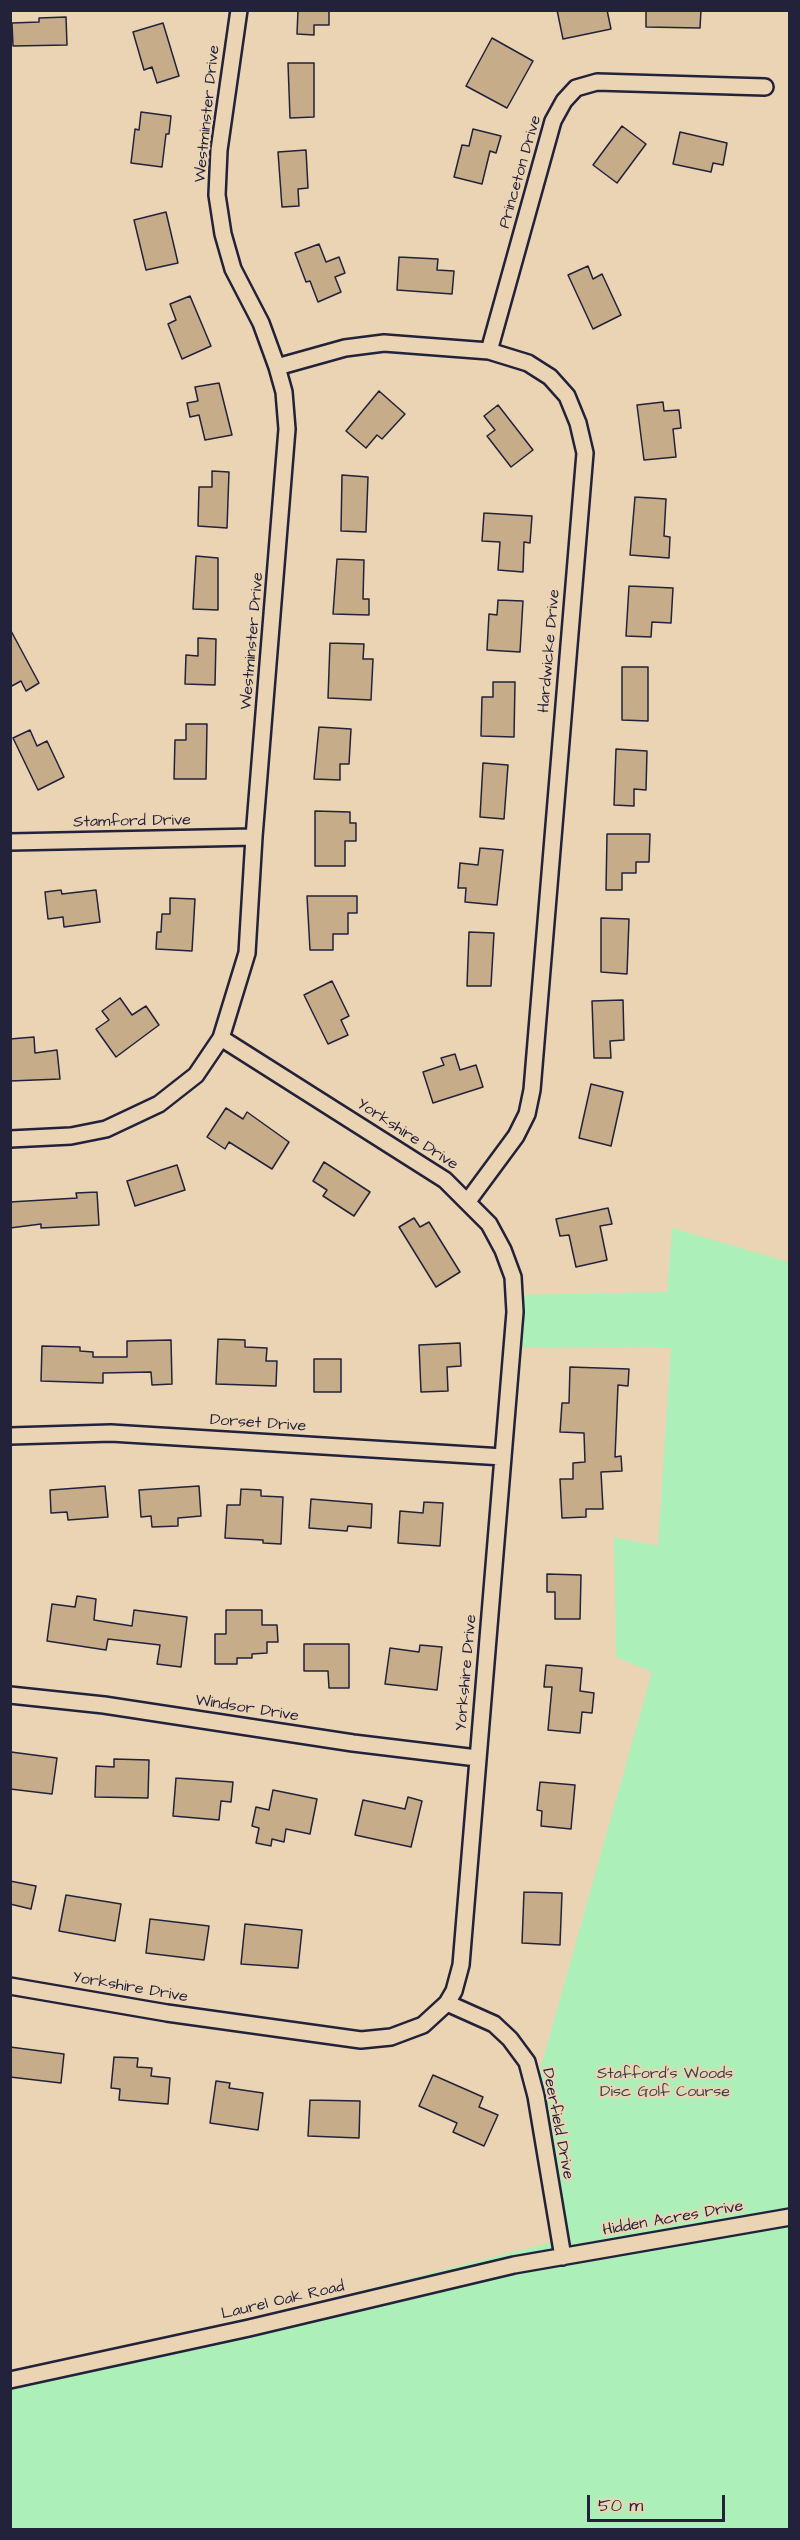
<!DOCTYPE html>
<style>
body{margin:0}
#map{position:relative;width:800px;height:2540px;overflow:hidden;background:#ebd4b4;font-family:"Architects Daughter",sans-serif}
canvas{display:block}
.frame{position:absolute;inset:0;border:12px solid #22223b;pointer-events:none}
.scale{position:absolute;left:587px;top:2495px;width:138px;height:27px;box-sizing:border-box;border:3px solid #22223b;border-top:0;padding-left:8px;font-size:18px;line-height:21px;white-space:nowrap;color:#22223b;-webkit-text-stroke:4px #ebd4b4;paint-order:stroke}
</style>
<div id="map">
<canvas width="800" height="2540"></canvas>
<div class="frame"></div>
<div class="scale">50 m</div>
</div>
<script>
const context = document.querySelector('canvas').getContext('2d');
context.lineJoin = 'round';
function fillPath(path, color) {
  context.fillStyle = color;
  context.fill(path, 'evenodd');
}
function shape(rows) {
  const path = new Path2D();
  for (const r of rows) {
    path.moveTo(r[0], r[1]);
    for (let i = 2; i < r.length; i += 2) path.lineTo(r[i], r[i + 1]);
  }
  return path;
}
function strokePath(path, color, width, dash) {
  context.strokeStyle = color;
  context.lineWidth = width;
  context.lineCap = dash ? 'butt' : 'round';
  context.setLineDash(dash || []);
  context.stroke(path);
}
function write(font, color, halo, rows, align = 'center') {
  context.font = font + ' "Architects Daughter",sans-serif';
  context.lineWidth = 4.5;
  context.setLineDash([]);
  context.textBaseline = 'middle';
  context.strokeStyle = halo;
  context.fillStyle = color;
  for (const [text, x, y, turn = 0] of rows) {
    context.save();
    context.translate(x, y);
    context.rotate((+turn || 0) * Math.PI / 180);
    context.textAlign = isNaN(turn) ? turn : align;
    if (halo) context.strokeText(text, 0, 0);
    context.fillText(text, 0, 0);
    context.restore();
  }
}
const green = shape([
 [672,1228,789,1262,789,2529,11,2530,11,2381,564,2239,538,2077,652,1672,616,1657,614,1537,658,1546,671,1347,511,1348,511,1295,667,1292]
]);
const building = shape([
 [298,10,329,10,329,25,314,25,314,35,297,34,298,10],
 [557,10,607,10,611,29,563,39,557,10],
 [646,10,701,10,700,28,646,27,646,10],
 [66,17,67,45,13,46,12,23,39,22,39,18,66,17],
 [163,23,179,76,157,83,152,67,144,70,133,32,163,23],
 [492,38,533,61,507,108,466,86,492,38],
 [288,63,314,63,314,117,290,118,288,63],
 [141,112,171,116,169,134,166,134,162,167,131,163,135,129,139,130,141,112],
 [622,126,646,144,617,183,593,165,622,126],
 [473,129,501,136,496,153,490,151,482,184,454,177,462,145,469,146,473,129],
 [680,132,727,143,723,165,713,163,711,172,673,164,680,132],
 [306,150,308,188,298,189,299,206,282,207,278,152,306,150],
 [166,212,178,263,146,270,134,220,166,212],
 [319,244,326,262,339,257,345,273,335,277,341,292,318,302,310,281,306,282,295,253,319,244],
 [399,257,438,259,437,270,454,271,452,294,397,290,399,257],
 [588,266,593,279,602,274,621,315,593,329,568,275,588,266],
 [190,296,211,346,182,359,168,324,176,320,170,304,190,296],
 [219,383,232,435,205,440,199,415,190,417,187,403,198,401,195,387,219,383],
 [379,391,405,414,382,439,377,435,366,448,346,431,379,391],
 [663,402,664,411,679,410,681,428,673,429,676,457,644,460,637,405,663,402],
 [498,405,533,450,511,467,487,436,495,430,484,416,498,405],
 [212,471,229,472,227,528,198,526,199,487,212,487,212,471],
 [342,475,368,477,366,532,341,531,342,475],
 [635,497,666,499,664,536,670,537,669,558,630,555,635,497],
 [484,513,532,516,530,543,524,542,523,572,498,570,500,542,482,541,484,513],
 [196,556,218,558,218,610,193,609,196,556],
 [337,559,364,560,363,599,369,599,369,615,333,614,337,559],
 [629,586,673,588,671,623,652,622,651,637,626,636,629,586],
 [498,600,523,601,520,652,487,650,489,614,497,615,498,600],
 [10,629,39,683,26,691,21,681,10,687,10,629],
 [198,638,216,639,215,685,185,684,186,655,198,656,198,638],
 [330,643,364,644,363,659,373,659,371,700,328,698,330,643],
 [622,667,648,667,648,721,622,720,622,667],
 [493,682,515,682,514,737,481,736,482,697,493,697,493,682],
 [186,724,207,724,206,779,174,779,175,740,186,740,186,724],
 [319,727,351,729,349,764,340,764,340,780,314,779,319,727],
 [30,730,37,746,47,741,64,777,38,790,13,738,30,730],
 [616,749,647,751,646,790,634,789,634,806,614,805,616,749],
 [483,763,508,765,504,819,480,817,483,763],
 [315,811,350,812,350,823,356,823,356,841,345,841,345,866,315,866,315,811],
 [607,834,650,834,649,862,636,862,636,873,622,873,622,890,606,890,607,834],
 [480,848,503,850,497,905,465,902,466,888,458,888,460,863,478,865,480,848],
 [61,890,62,894,96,890,100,922,64,927,63,917,48,919,45,892,61,890],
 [307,896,357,896,357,913,348,913,348,934,333,934,333,950,310,950,307,896],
 [170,898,195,899,192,951,156,949,157,932,161,932,162,914,170,914,170,898],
 [601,918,629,919,627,974,601,972,601,918],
 [469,932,494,933,491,986,467,986,469,932],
 [332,981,349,1016,341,1020,348,1035,328,1044,304,995,332,981],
 [120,998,132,1015,146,1006,159,1025,116,1057,96,1029,109,1020,102,1011,120,998],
 [623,1000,624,1040,610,1041,611,1058,594,1058,592,1001,623,1000],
 [34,1037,35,1053,57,1050,60,1079,10,1081,10,1039,34,1037],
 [455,1054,460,1070,476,1065,483,1087,433,1103,423,1072,444,1065,441,1058,455,1054],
 [591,1084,623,1092,611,1146,579,1138,591,1084],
 [226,1108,243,1119,247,1112,289,1142,272,1169,229,1142,225,1149,207,1137,226,1108],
 [324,1162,370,1192,354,1216,323,1196,327,1190,313,1181,324,1162],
 [177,1165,185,1190,135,1206,127,1181,177,1165],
 [97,1192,99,1225,41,1228,41,1224,10,1228,10,1202,77,1198,76,1193,97,1192],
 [608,1208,612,1224,600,1226,607,1260,576,1267,569,1235,560,1236,556,1219,608,1208],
 [414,1218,420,1227,429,1222,460,1272,436,1287,399,1227,414,1218],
 [218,1339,245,1340,245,1347,267,1348,266,1361,277,1361,276,1386,216,1384,218,1339],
 [171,1340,172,1384,152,1385,151,1372,103,1373,103,1383,41,1381,42,1346,80,1347,80,1351,93,1352,93,1357,127,1357,127,1341,171,1340],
 [460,1343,461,1366,447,1367,448,1391,421,1392,419,1345,460,1343],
 [314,1359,341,1359,341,1392,314,1392,314,1359],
 [570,1367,629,1369,628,1386,618,1385,615,1457,621,1456,622,1471,601,1472,603,1509,586,1509,586,1517,562,1518,560,1479,573,1479,573,1463,585,1462,584,1433,560,1432,562,1403,569,1403,570,1367],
 [105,1486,108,1517,68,1520,67,1512,51,1513,50,1490,105,1486],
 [199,1486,201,1516,178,1518,178,1526,152,1527,151,1516,141,1517,139,1490,199,1486],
 [241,1489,261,1490,261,1496,283,1497,281,1544,263,1543,263,1540,225,1538,227,1505,240,1505,241,1489],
 [311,1499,372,1504,371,1528,348,1526,347,1531,309,1528,311,1499],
 [424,1502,443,1503,440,1546,398,1543,400,1511,423,1513,424,1502],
 [547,1574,581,1575,580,1619,555,1619,555,1592,547,1592,547,1574],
 [77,1596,96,1599,94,1620,132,1626,134,1610,187,1617,181,1667,157,1664,160,1645,108,1639,106,1650,47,1641,52,1604,75,1607,77,1596],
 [226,1610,262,1610,262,1625,277,1625,278,1642,267,1642,267,1653,252,1654,252,1658,237,1658,237,1664,215,1664,215,1634,226,1634,226,1610],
 [304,1644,349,1644,349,1688,329,1688,328,1671,304,1671,304,1644],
 [420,1645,442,1647,437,1690,385,1684,390,1648,419,1652,420,1645],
 [546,1665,582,1668,580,1691,594,1693,592,1713,582,1712,580,1733,548,1730,552,1687,544,1687,546,1665],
 [11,1752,57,1758,52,1794,10,1789,11,1752],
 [114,1759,149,1760,148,1798,95,1797,96,1766,114,1767,114,1759],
 [176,1778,233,1782,231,1802,221,1801,219,1820,173,1816,176,1778],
 [540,1782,575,1785,571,1829,541,1826,542,1811,537,1810,540,1782],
 [273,1790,317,1799,310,1834,286,1829,284,1842,272,1839,271,1846,256,1843,259,1828,252,1826,256,1807,269,1810,273,1790],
 [408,1797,422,1801,411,1847,355,1835,363,1800,405,1809,408,1797],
 [10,1881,36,1886,31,1909,10,1904,10,1881],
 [524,1892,562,1893,560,1945,522,1943,524,1892],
 [66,1895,121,1904,115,1941,59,1931,66,1895],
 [150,1919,209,1926,204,1960,146,1953,150,1919],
 [245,1924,302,1930,298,1968,241,1964,245,1924],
 [10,2047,64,2054,61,2083,10,2077,10,2047],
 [114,2057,138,2058,137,2067,152,2068,151,2076,170,2078,168,2104,119,2100,120,2089,111,2088,114,2057],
 [433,2075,483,2097,479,2107,498,2115,484,2146,453,2132,457,2123,419,2106,433,2075],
 [216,2081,230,2083,229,2088,263,2093,258,2130,210,2123,216,2081],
 [310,2100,360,2101,359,2138,308,2136,310,2100]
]);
const street = shape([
 [489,351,553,121,564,101,576,88,597,82,765,87],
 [277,367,345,348,384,343,489,351,528,363,550,377,567,396,578,423,585,453,532,1090,527,1114,516,1136,468,1201],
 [10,842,254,837],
 [10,1139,71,1136,106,1129,159,1104,196,1075,221,1038,247,953,254,837,287,429,284,392,277,367,261,323,233,269,223,234,217,195,219,150,239,10],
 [10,1436,111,1433,503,1457],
 [10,1695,104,1705,353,1743,477,1758],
 [10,1986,167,2013,361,2040,391,2037,423,2025,447,2003,454,1991,461,1965,515,1312,513,1277,503,1250,489,1224,445,1180,221,1038],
 [447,2003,494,2024,510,2039,527,2062,536,2096,563,2257],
 [10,2380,249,2328,514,2265,790,2217]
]);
const streetNames = [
 ["Westminster Drive",208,114,-84],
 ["Princeton Drive",521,172,-74],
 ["Westminster Drive",253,641,-85],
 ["Hardwicke Drive",550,651,-85],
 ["Stamford Drive",132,822,-1],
 ["Yorkshire Drive",407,1135,33],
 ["Dorset Drive",258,1424,4],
 ["Yorkshire Drive",467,1673,-85],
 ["Windsor Drive",247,1709,9],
 ["Yorkshire Drive",130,1988,10],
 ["Deerfield Drive",557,2124,79],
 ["Hidden Acres Drive",673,2219,-10],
 ["Laurel Oak Road",283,2301,-13]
];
const parkNames = [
 ["Stafford's Woods",665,2075],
 ["Disc Golf Course",665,2093]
];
fillPath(green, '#adefb8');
fillPath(building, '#c6ac88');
strokePath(building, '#22223b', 1.5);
strokePath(street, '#22223b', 20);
strokePath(street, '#ebd4b4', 15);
write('16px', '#22223b', '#ebd4b4', streetNames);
write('16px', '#37414e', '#ebd4b4', parkNames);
</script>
